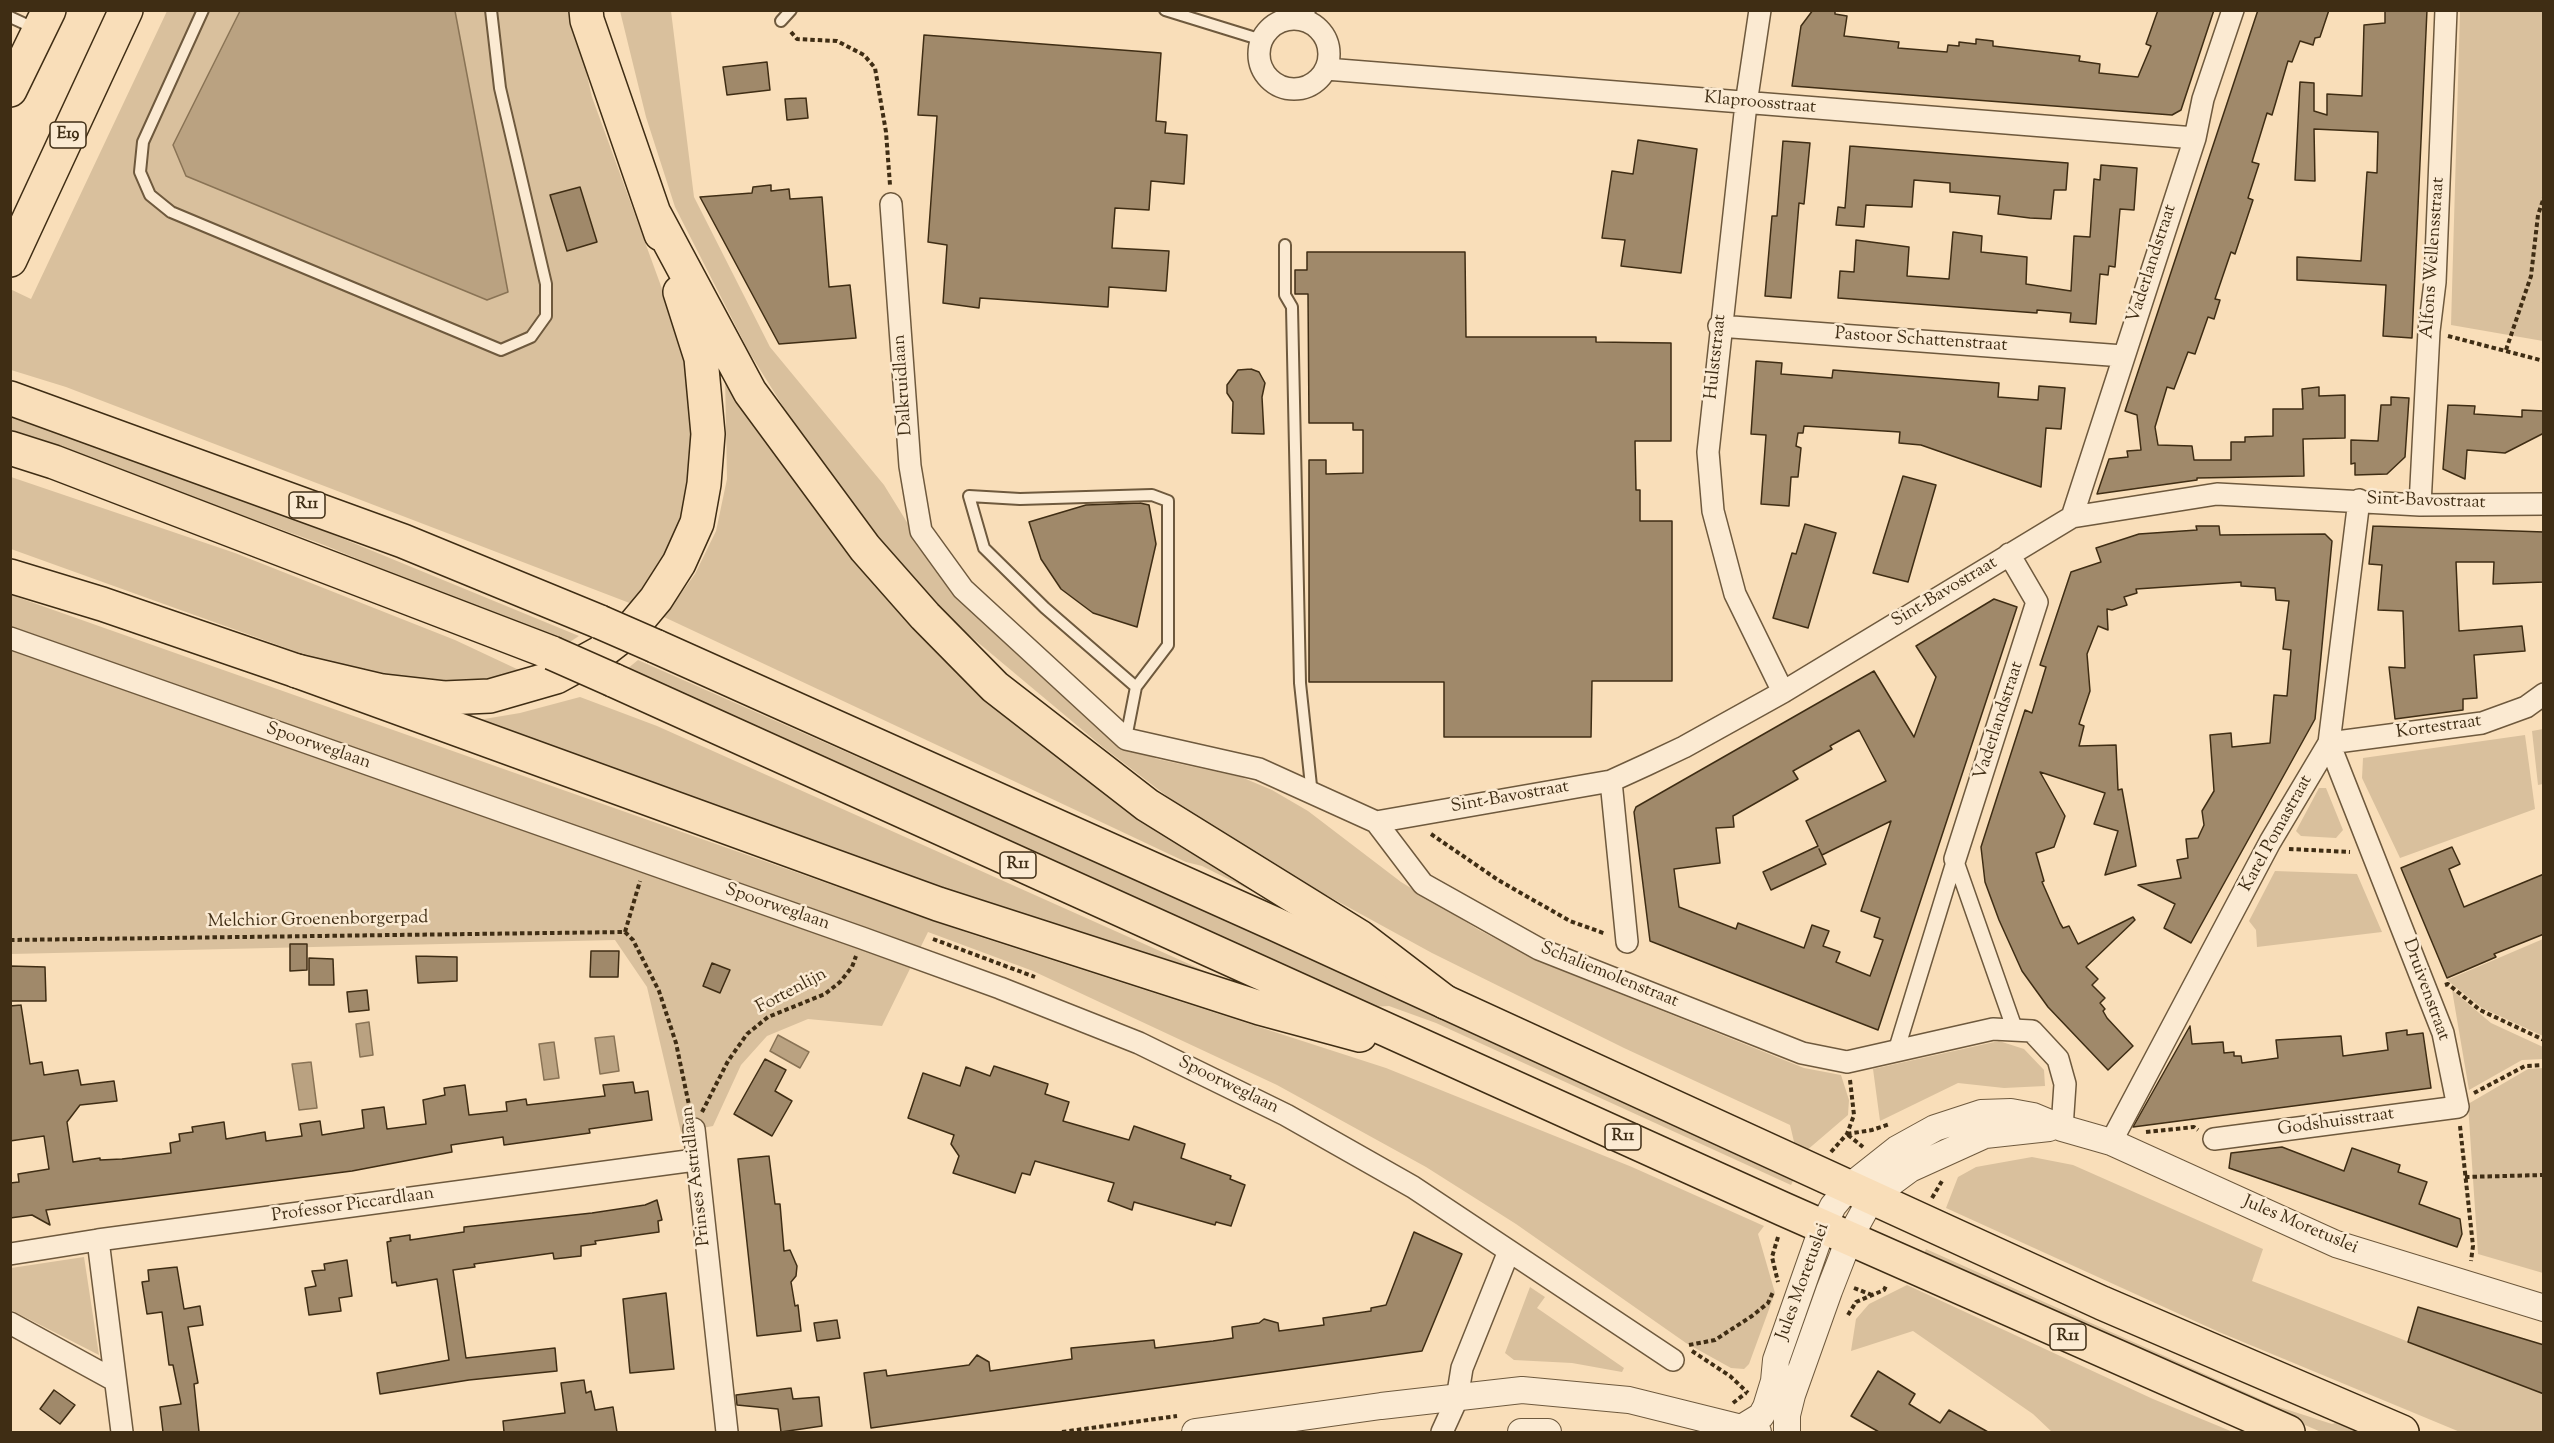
<!DOCTYPE html>
<style>
body{margin:0}
#map{position:relative;width:2554px;height:1443px;overflow:hidden;background:#f9deb9;font-family:"Sorts Mill Goudy",serif}
canvas{display:block}
.frame{position:absolute;inset:0;border:12px solid #3f2d14;pointer-events:none}
</style>
<div id="map">
<canvas width="2554" height="1443"></canvas>
<div class="frame"></div>
</div>
<script>
const context = document.querySelector('canvas').getContext('2d');
context.lineJoin = 'round';
function fillPath(path, color) {
  context.fillStyle = color;
  context.fill(path, 'evenodd');
}
function shape(rows) {
  const path = new Path2D();
  for (const r of rows) {
    if (r.length === 3) {
      path.moveTo(r[0] + r[2], r[1]);
      path.arc(r[0], r[1], r[2], 0, 2 * Math.PI);
      continue;
    }
    path.moveTo(r[0], r[1]);
    for (let i = 2; i < r.length; i += 2) path.lineTo(r[i], r[i + 1]);
  }
  return path;
}
function strokePath(path, color, width, dash) {
  context.strokeStyle = color;
  context.lineWidth = width;
  context.lineCap = dash ? 'butt' : 'round';
  context.setLineDash(dash || []);
  context.stroke(path);
}
function write(font, color, halo, rows, align = 'center') {
  context.font = font + ' "Sorts Mill Goudy",serif';
  context.lineWidth = 5;
  context.setLineDash([]);
  context.textBaseline = 'middle';
  context.strokeStyle = halo;
  context.fillStyle = color;
  for (const [text, x, y, turn = 0] of rows) {
    context.save();
    context.translate(x, y);
    context.rotate((+turn || 0) * Math.PI / 180);
    context.textAlign = isNaN(turn) ? turn : align;
    if (halo) context.strokeText(text, 0, 0);
    context.fillText(text, 0, 0);
    context.restore();
  }
}
const green = shape([
 [240,10,210,70,186,176,487,300,508,291,455,11,572,11,592,97,665,297,687,368,695,438,692,494,666,562,640,607,66,387,11,370,10,289,31,299,167,11],
 [620,11,671,11,694,197,770,347,884,485,921,545,1134,749,1157,759,1241,777,1272,790,1308,811,1401,882,1479,930,1543,963,1804,1068,1841,1075,1849,1100,1848,1115,1806,1151,1795,1146,1790,1125,1624,1048,1432,953,1295,878,1172,800,1104,748,969,635,924,592,868,526,806,443,749,352,675,207,646,117],
 [2460,11,2543,11,2543,341,2451,325],
 [725,376,884,592,1255,888,1252,891,1202,866,1186,862,1116,829,664,617,695,574,716,531,727,479],
 [10,414,329,533,579,636,565,645,324,545,102,464,11,434],
 [11,477,235,553,455,640,519,670,487,685,428,683,325,662,11,549],
 [11,595,968,933,1386,1068,1632,1167,1764,1226,1758,1234,1775,1293,1749,1364,1744,1369,1731,1368,1686,1343,1516,1224,1426,1167,1277,1085,1033,971,928,932,882,1026,808,1019,767,1036,741,1065,713,1126,681,1132,647,987,615,940,11,954],
 [638,660,1398,996,1795,1177,1791,1185,1436,1023,1389,1006,1372,1007,627,669],
 [580,697,657,726,1227,981,870,865,478,720,520,713],
 [2543,729,2543,784,2538,785,2532,731],
 [2525,735,2535,809,2400,858,2362,778,2363,758],
 [2319,788,2326,788,2343,830,2336,838,2301,836,2296,831],
 [2275,871,2357,874,2382,932,2257,947,2256,930,2249,921],
 [2543,939,2543,1036,2482,1008,2447,980],
 [2452,990,2491,1023,2543,1047,2543,1059,2522,1060,2469,1090],
 [1999,1041,2024,1049,2044,1070,2045,1086,2004,1088,1958,1083,1880,1121,1873,1069],
 [2543,1068,2543,1273,2478,1254,2468,1104,2528,1069],
 [2032,1157,2073,1165,2263,1249,2252,1281,2543,1394,2543,1432,2460,1432,2219,1332,1946,1208,1958,1177,1976,1167],
 [1926,1249,2276,1406,2332,1424,2341,1421,2369,1432,2321,1432,1922,1258],
 [84,1257,99,1355,11,1310,11,1268],
 [1907,1285,2153,1399,2233,1432,2052,1432,2033,1414,1913,1331,1851,1351,1856,1319,1869,1304],
 [1530,1287,1545,1297,1537,1308,1624,1368,1622,1372,1572,1363,1514,1360,1505,1353]
]);
const water = shape([
 [240,11,455,11,508,292,487,300,186,176,173,145,240,11],
 [369,1022,373,1055,360,1057,356,1024,369,1022],
 [778,1035,809,1052,800,1068,770,1051,778,1035],
 [614,1036,619,1071,600,1074,595,1038,614,1036],
 [554,1042,559,1078,544,1080,539,1044,554,1042],
 [311,1062,317,1108,299,1110,292,1064,311,1062]
]);
const building = shape([
 [1813,10,1835,10,1835,14,1847,16,1844,36,1899,42,1898,48,1947,52,1948,45,1959,46,1959,42,1976,44,1976,39,1993,41,1993,46,2080,56,2079,61,2100,64,2099,73,2138,77,2151,46,2146,44,2158,10,2214,10,2181,110,2172,115,1792,86,1801,26,1813,10],
 [2258,10,2329,10,2320,37,2315,38,2313,45,2300,41,2292,62,2288,61,2272,115,2267,113,2252,162,2259,164,2248,198,2253,200,2235,254,2231,252,2215,299,2220,300,2214,319,2208,317,2195,354,2188,352,2174,389,2167,387,2155,427,2158,445,2192,446,2194,460,2231,460,2231,442,2245,442,2245,437,2273,436,2273,409,2303,409,2302,389,2319,387,2319,396,2345,395,2345,438,2303,439,2304,476,2197,478,2197,480,2097,494,2109,459,2128,457,2127,451,2141,450,2137,415,2125,411,2258,10],
 [2385,10,2427,10,2412,338,2383,336,2386,285,2297,280,2297,257,2361,261,2367,172,2377,173,2378,132,2314,129,2315,181,2295,180,2300,82,2314,83,2314,111,2327,115,2327,94,2362,96,2364,25,2385,23,2385,10],
 [924,35,1161,53,1156,121,1166,122,1165,133,1187,135,1184,184,1151,181,1149,210,1115,208,1112,248,1169,251,1166,291,1109,287,1108,307,980,298,979,308,943,303,947,245,928,242,937,116,918,115,924,35],
 [767,62,770,90,727,95,723,67,767,62],
 [806,98,808,118,787,120,785,99,806,98],
 [1638,140,1697,149,1681,273,1621,266,1625,240,1602,238,1612,171,1633,174,1638,140],
 [1783,141,1810,143,1804,204,1799,203,1791,298,1765,296,1772,216,1777,216,1783,141],
 [1850,146,2068,163,2066,190,2054,190,2051,219,2030,218,1998,214,2000,196,1950,192,1950,183,1914,180,1912,207,1866,205,1864,227,1836,225,1838,207,1845,208,1850,146],
 [2101,165,2137,168,2134,210,2120,209,2115,267,2109,266,2108,275,2100,274,2096,324,2070,322,2071,313,2037,310,2037,313,1838,298,1840,271,1854,272,1856,240,1909,247,1907,276,1949,279,1953,232,1982,236,1981,252,2027,257,2026,284,2071,291,2074,236,2090,237,2094,179,2100,180,2101,165],
 [771,185,771,191,789,189,790,199,822,197,829,287,850,285,856,338,779,344,700,197,752,193,753,187,771,185],
 [580,187,597,242,567,251,550,195,580,187],
 [1307,252,1465,252,1466,337,1596,337,1596,342,1671,343,1671,441,1635,441,1636,490,1640,490,1640,521,1672,521,1672,681,1592,681,1591,737,1444,737,1444,682,1309,682,1309,460,1326,460,1326,474,1363,473,1363,430,1353,430,1353,423,1309,423,1308,294,1295,294,1295,270,1307,270,1307,252],
 [1756,361,1782,363,1781,374,1832,378,1833,370,1999,383,1998,397,2038,400,2039,386,2065,388,2061,429,2046,428,2041,487,1921,445,1899,443,1900,432,1804,426,1803,433,1798,433,1796,446,1801,448,1798,477,1791,477,1789,506,1761,504,1766,435,1751,434,1756,361],
 [1251,369,1259,372,1265,383,1262,397,1264,434,1232,433,1233,402,1227,393,1227,385,1238,370,1251,369],
 [2391,397,2409,398,2405,457,2387,474,2355,475,2355,463,2351,464,2351,440,2378,441,2381,405,2391,405,2391,397],
 [2448,405,2475,406,2474,414,2522,417,2522,410,2544,411,2544,433,2505,453,2467,450,2465,479,2443,469,2448,405],
 [1903,476,1936,485,1908,582,1873,573,1903,476],
 [1140,503,1149,505,1156,544,1137,627,1093,613,1061,589,1041,559,1029,522,1086,505,1140,503],
 [1805,524,1836,533,1808,628,1773,618,1792,553,1796,554,1805,524],
 [2196,526,2219,526,2220,535,2325,534,2332,541,2315,719,2191,943,2164,928,2175,904,2138,885,2181,878,2177,860,2188,858,2186,839,2198,838,2204,825,2202,811,2214,791,2210,735,2231,733,2232,747,2270,743,2274,695,2287,696,2291,650,2283,649,2289,601,2276,600,2275,588,2241,586,2241,582,2136,589,2137,593,2124,597,2127,605,2112,610,2107,609,2108,630,2098,626,2087,654,2090,691,2079,724,2084,726,2079,746,2116,745,2118,790,2122,789,2136,866,2105,875,2118,831,2094,824,2105,793,2040,772,2065,816,2054,847,2036,853,2044,881,2042,882,2060,923,2063,928,2069,926,2078,944,2133,917,2135,920,2086,967,2098,979,2092,985,2105,998,2100,1003,2105,1009,2103,1011,2107,1018,2133,1046,2108,1070,2048,1007,2022,971,1999,920,1985,882,1981,847,2025,710,2032,713,2046,667,2040,665,2071,572,2101,562,2096,548,2139,534,2197,530,2196,526],
 [2373,526,2544,532,2544,582,2493,584,2494,562,2456,562,2459,631,2522,626,2525,651,2474,655,2477,698,2463,699,2463,710,2395,719,2389,667,2405,668,2403,611,2378,610,2382,565,2369,564,2373,526],
 [1994,599,2017,607,1878,1030,1650,941,1634,812,1636,807,1874,671,1914,737,1936,677,1916,646,1994,599],
 [1859,730,1886,781,1806,821,1818,846,1763,872,1771,890,1826,864,1819,849,1822,855,1891,821,1861,911,1880,918,1874,937,1883,940,1870,976,1836,962,1840,952,1823,946,1829,931,1812,925,1804,948,1738,923,1736,929,1679,907,1674,869,1720,863,1716,828,1734,827,1733,816,1798,779,1793,771,1832,749,1830,746,1859,730],
 [2452,847,2460,864,2449,869,2464,907,2544,874,2544,934,2494,954,2496,957,2447,978,2401,868,2452,847],
 [290,944,307,944,307,970,290,971,290,944],
 [591,951,619,951,618,977,590,977,591,951],
 [416,956,457,957,457,981,418,983,416,956],
 [309,958,333,959,334,985,309,985,309,958],
 [712,963,730,970,720,993,703,986,712,963],
 [10,966,45,967,46,1001,10,1001,10,966],
 [367,990,369,1010,349,1012,347,992,367,990],
 [21,1005,30,1064,42,1062,44,1075,78,1070,81,1085,114,1081,117,1101,80,1105,67,1122,73,1162,100,1158,100,1160,122,1159,171,1153,170,1143,180,1141,179,1134,193,1132,192,1127,224,1122,226,1139,265,1132,266,1141,302,1136,300,1124,320,1121,322,1135,364,1128,362,1110,384,1107,387,1129,426,1124,423,1100,445,1095,444,1088,465,1085,469,1115,507,1111,506,1102,526,1099,527,1105,605,1096,603,1085,633,1082,635,1093,648,1091,652,1120,589,1129,590,1133,504,1145,503,1137,451,1145,452,1152,352,1171,46,1210,50,1225,32,1215,10,1218,10,1183,19,1182,18,1174,49,1169,44,1136,10,1141,10,1006,21,1005],
 [2190,1026,2192,1044,2223,1042,2224,1053,2234,1052,2234,1056,2241,1056,2242,1063,2278,1058,2276,1040,2341,1036,2343,1056,2388,1050,2386,1033,2407,1030,2407,1035,2423,1033,2431,1088,2133,1127,2190,1026],
 [765,1059,786,1070,775,1091,792,1101,772,1136,734,1114,765,1059],
 [994,1066,1048,1084,1045,1094,1069,1102,1063,1121,1129,1140,1134,1126,1185,1144,1181,1158,1231,1176,1230,1179,1245,1185,1231,1226,1216,1222,1215,1225,1134,1202,1132,1210,1108,1201,1114,1183,1035,1161,1030,1175,1022,1173,1015,1193,953,1173,959,1156,951,1144,954,1135,908,1118,923,1073,960,1086,966,1067,990,1076,994,1066],
 [2282,1147,2344,1171,2352,1148,2400,1165,2398,1172,2427,1182,2419,1204,2460,1219,2462,1234,2457,1247,2229,1168,2231,1153,2282,1147],
 [769,1156,775,1204,780,1204,784,1251,790,1250,797,1266,796,1276,791,1282,795,1306,798,1305,801,1331,757,1336,738,1159,769,1156],
 [657,1200,662,1220,658,1221,659,1232,595,1241,596,1244,581,1246,581,1256,554,1259,553,1253,474,1264,475,1267,453,1270,466,1358,555,1348,557,1371,469,1380,380,1394,377,1373,449,1360,437,1279,397,1286,396,1282,392,1283,387,1242,391,1241,390,1238,410,1235,410,1240,464,1232,464,1227,592,1213,645,1205,657,1200],
 [1414,1232,1462,1254,1422,1351,871,1428,864,1373,886,1370,887,1376,969,1365,977,1355,989,1362,990,1371,1072,1359,1071,1348,1154,1340,1155,1348,1213,1341,1233,1338,1232,1327,1259,1323,1264,1319,1278,1323,1279,1331,1324,1325,1323,1318,1371,1311,1371,1308,1386,1305,1414,1232],
 [347,1260,352,1296,339,1298,341,1311,309,1315,305,1288,316,1286,312,1271,325,1270,324,1264,347,1260],
 [177,1267,184,1309,200,1306,203,1325,188,1327,198,1383,194,1384,199,1432,163,1432,160,1407,181,1404,173,1365,169,1365,162,1312,147,1314,142,1282,149,1281,148,1270,177,1267],
 [666,1293,674,1369,630,1373,623,1299,666,1293],
 [2418,1307,2544,1345,2544,1394,2408,1342,2418,1307],
 [837,1320,840,1338,817,1341,814,1323,837,1320],
 [1878,1371,1915,1394,1909,1404,1940,1423,1949,1410,1988,1432,1879,1432,1851,1416,1878,1371],
 [584,1380,586,1393,591,1391,595,1410,613,1407,617,1432,504,1432,503,1421,565,1413,561,1383,584,1380],
 [791,1388,793,1399,819,1397,822,1426,781,1432,778,1409,737,1405,736,1395,791,1388],
 [54,1390,75,1405,60,1424,40,1409,54,1390]
]);
const path = shape([
 [791,32,797,39,837,41,864,55,875,68,886,132,890,185],
 [2448,336,2544,361],
 [2506,350,2531,276,2538,215,2544,197],
 [1431,834,1498,880,1570,921,1606,934],
 [2289,849,2350,852],
 [625,932,633,940,659,991,676,1043,690,1110],
 [625,932,640,881],
 [933,939,1035,977],
 [10,940,625,932],
 [2445,985,2448,984,2480,1010,2544,1040],
 [2474,1093,2525,1066,2544,1065],
 [702,1112,728,1061,747,1034,768,1017,825,994,840,982,852,967,856,956],
 [2460,1126,2473,1246,2471,1261],
 [2146,1132,2194,1127,2198,1130],
 [1847,1134,1872,1130,1890,1124],
 [1848,1135,1863,1147],
 [1831,1152,1847,1134,1854,1115,1850,1080],
 [2465,1177,2544,1175],
 [1932,1198,1942,1181],
 [1778,1237,1772,1257,1778,1282],
 [1854,1288,1872,1295],
 [1848,1315,1856,1302,1884,1290,1887,1284],
 [1689,1345,1715,1340,1752,1316,1768,1303,1773,1292],
 [1692,1351,1730,1376,1748,1393],
 [1733,1403,1746,1393],
 [1062,1432,1177,1416]
]);
const service = shape([
 [203,10,143,142,140,172,150,195,171,212,501,350,531,337,546,316,546,284,500,88,491,10],
 [1165,10,1262,40],
 [10,17,36,29],
 [781,21,791,10],
 [1307,21,1310,10],
 [1285,245,1285,295,1292,307,1300,683,1312,795],
 [1126,738,1136,687,1168,645,1168,501,1152,495,1020,499,969,496,984,548,1045,608,1136,687]
]);
const pedestrian = shape([
 [1955,859,2015,1030],
 [1896,1051,1955,859]
]);
const minor = shape([
 [1760,10,1746,104,1708,452,1713,511,1735,594,1783,692],
 [1294,54,35],
 [1326,69,2195,138],
 [891,204,910,466,921,531,963,589,1126,739,1259,769,1376,822,1423,884,1539,949,1802,1053,1847,1062,1993,1029,2032,1031,2058,1059,2065,1084,2062,1128],
 [1719,326,2123,356],
 [2420,505,2429,331,2435,282,2446,10],
 [2072,517,2195,138,2203,99,2233,10],
 [10,638,862,938,1000,988,1139,1043,1286,1115,1413,1187,1673,1360],
 [1611,781,1627,942],
 [1376,822,1611,781,1646,765,1684,747,1783,692,2072,517,2217,494,2420,505,2544,504],
 [1955,859,2037,602,2009,554],
 [694,1129,727,1432],
 [2214,1139,2458,1107,2443,1033,2329,743,2482,723,2526,707,2544,694],
 [2111,1142,2270,842,2329,743,2359,500],
 [98,1240,122,1432],
 [10,1254,98,1240,695,1160],
 [10,1323,114,1380],
 [1442,1432,1457,1399,1462,1368,1509,1251]
]);
const tertiary = shape([
 [1743,1427,1761,1416,1766,1407,1774,1381,1776,1360,1823,1226,1833,1206,1849,1187,1897,1149,1935,1128,1981,1113,2011,1112,2033,1116,2062,1128,2111,1142,2336,1244,2544,1308],
 [1195,1432,1381,1406,1522,1390,1629,1400,1758,1432],
 [1521,1432,1548,1432],
 [1787,1432,1787,1415,1792,1395,1829,1291,1850,1237,1872,1197,1910,1169,1985,1135,2049,1128]
]);
const trunk = shape([
 [10,398,403,541,600,622],
 [10,448,54,462,552,653],
 [10,576,102,604,297,671,938,904,1260,1008,1360,1035],
 [655,646,1275,924,2102,1303,2402,1432],
 [613,680,1783,1209,2288,1432]
]);
const motorway = shape([
 [586,10,587,20,661,234],
 [10,90,49,10],
 [655,215,750,392,865,548,925,616,995,687,1147,805,1360,937,1445,1002],
 [10,260,126,10],
 [297,671,382,691,444,698,490,696,556,677,600,653,631,629,656,599,679,563,697,523,704,484,708,434,701,358,680,292]
]);
const trunkBridge = shape([
 [600,622,655,646],
 [552,653,613,680]
]);
const shields = [
 [68,135,36],
 [307,505,36],
 [1018,865,36],
 [1623,1137,36],
 [2068,1337,36]
];
const shieldNames = [
 ["E19",68,135],
 ["R11",307,505],
 ["R11",1018,865],
 ["R11",1623,1137],
 ["R11",2068,1337]
];
const streetNames = [
 ["Klaproosstraat",1760,104,5],
 ["Alfons Wellensstraat",2434,258,-86],
 ["Vaderlandstraat",2153,264,-72],
 ["Pastoor Schattenstraat",1921,341,4],
 ["Hulststraat",1717,357,-84],
 ["Dalkruidlaan",904,385,-94],
 ["Sint-Bavostraat",2426,502,2],
 ["Sint-Bavostraat",1945,593,-31],
 ["Vaderlandstraat",2000,721,-72],
 ["Kortestraat",2439,728,-8],
 ["Spoorweglaan",318,747,19],
 ["Sint-Bavostraat",1510,798,-10],
 ["Karel Pomastraat",2277,834,-61],
 ["Spoorweglaan",777,908,19],
 ["Melchior Groenenborgerpad",318,921,-1],
 ["Schaliemolenstraat",1609,976,22],
 ["Druivenstraat",2425,990,70],
 ["Fortenlijn",792,992,-28],
 ["Spoorweglaan",1228,1086,26],
 ["Godshuisstraat",2336,1123,-8],
 ["Prinses Astridlaan",697,1176,-97],
 ["Professor Piccardlaan",353,1206,-8],
 ["Jules Moretuslei",2300,1226,23],
 ["Jules Moretuslei",1804,1282,-70]
];
fillPath(green, '#d9c09d');
fillPath(water, '#baa281');
strokePath(water, '#897355', 1.5);
fillPath(building, '#a0896a');
strokePath(building, '#3f2d14', 1.5);
strokePath(service, '#6e593d', 14);
strokePath(pedestrian, '#6e593d', 18);
strokePath(minor, '#6e593d', 24);
strokePath(tertiary, '#6e593d', 28);
strokePath(trunk, '#3f2d14', 36);
strokePath(motorway, '#3f2d14', 36);
strokePath(path, '#3f2d14', 4, [4.5, 3]);
strokePath(service, '#fbead2', 10);
strokePath(pedestrian, '#fbead2', 15);
strokePath(minor, '#fbead2', 21);
strokePath(tertiary, '#fbead2', 26);
strokePath(trunk, '#f9deb9', 33);
strokePath(motorway, '#f9deb9', 33);
strokePath(trunkBridge, '#3f2d14', 36, []);
strokePath(trunkBridge, '#f9deb9', 33);
for (const [x, y, w] of shields) {
  const box = new Path2D();
  box.roundRect(x - w / 2, y - 13, w, 26, 4.5);
  context.fillStyle = '#fbead2';
  context.fill(box);
  strokePath(box, '#3f2d14', 1.5);
}
write('bold 16px', '#3f2d14', null, shieldNames);
write('18px', '#3f2d14', '#fbead2', streetNames);
</script>
